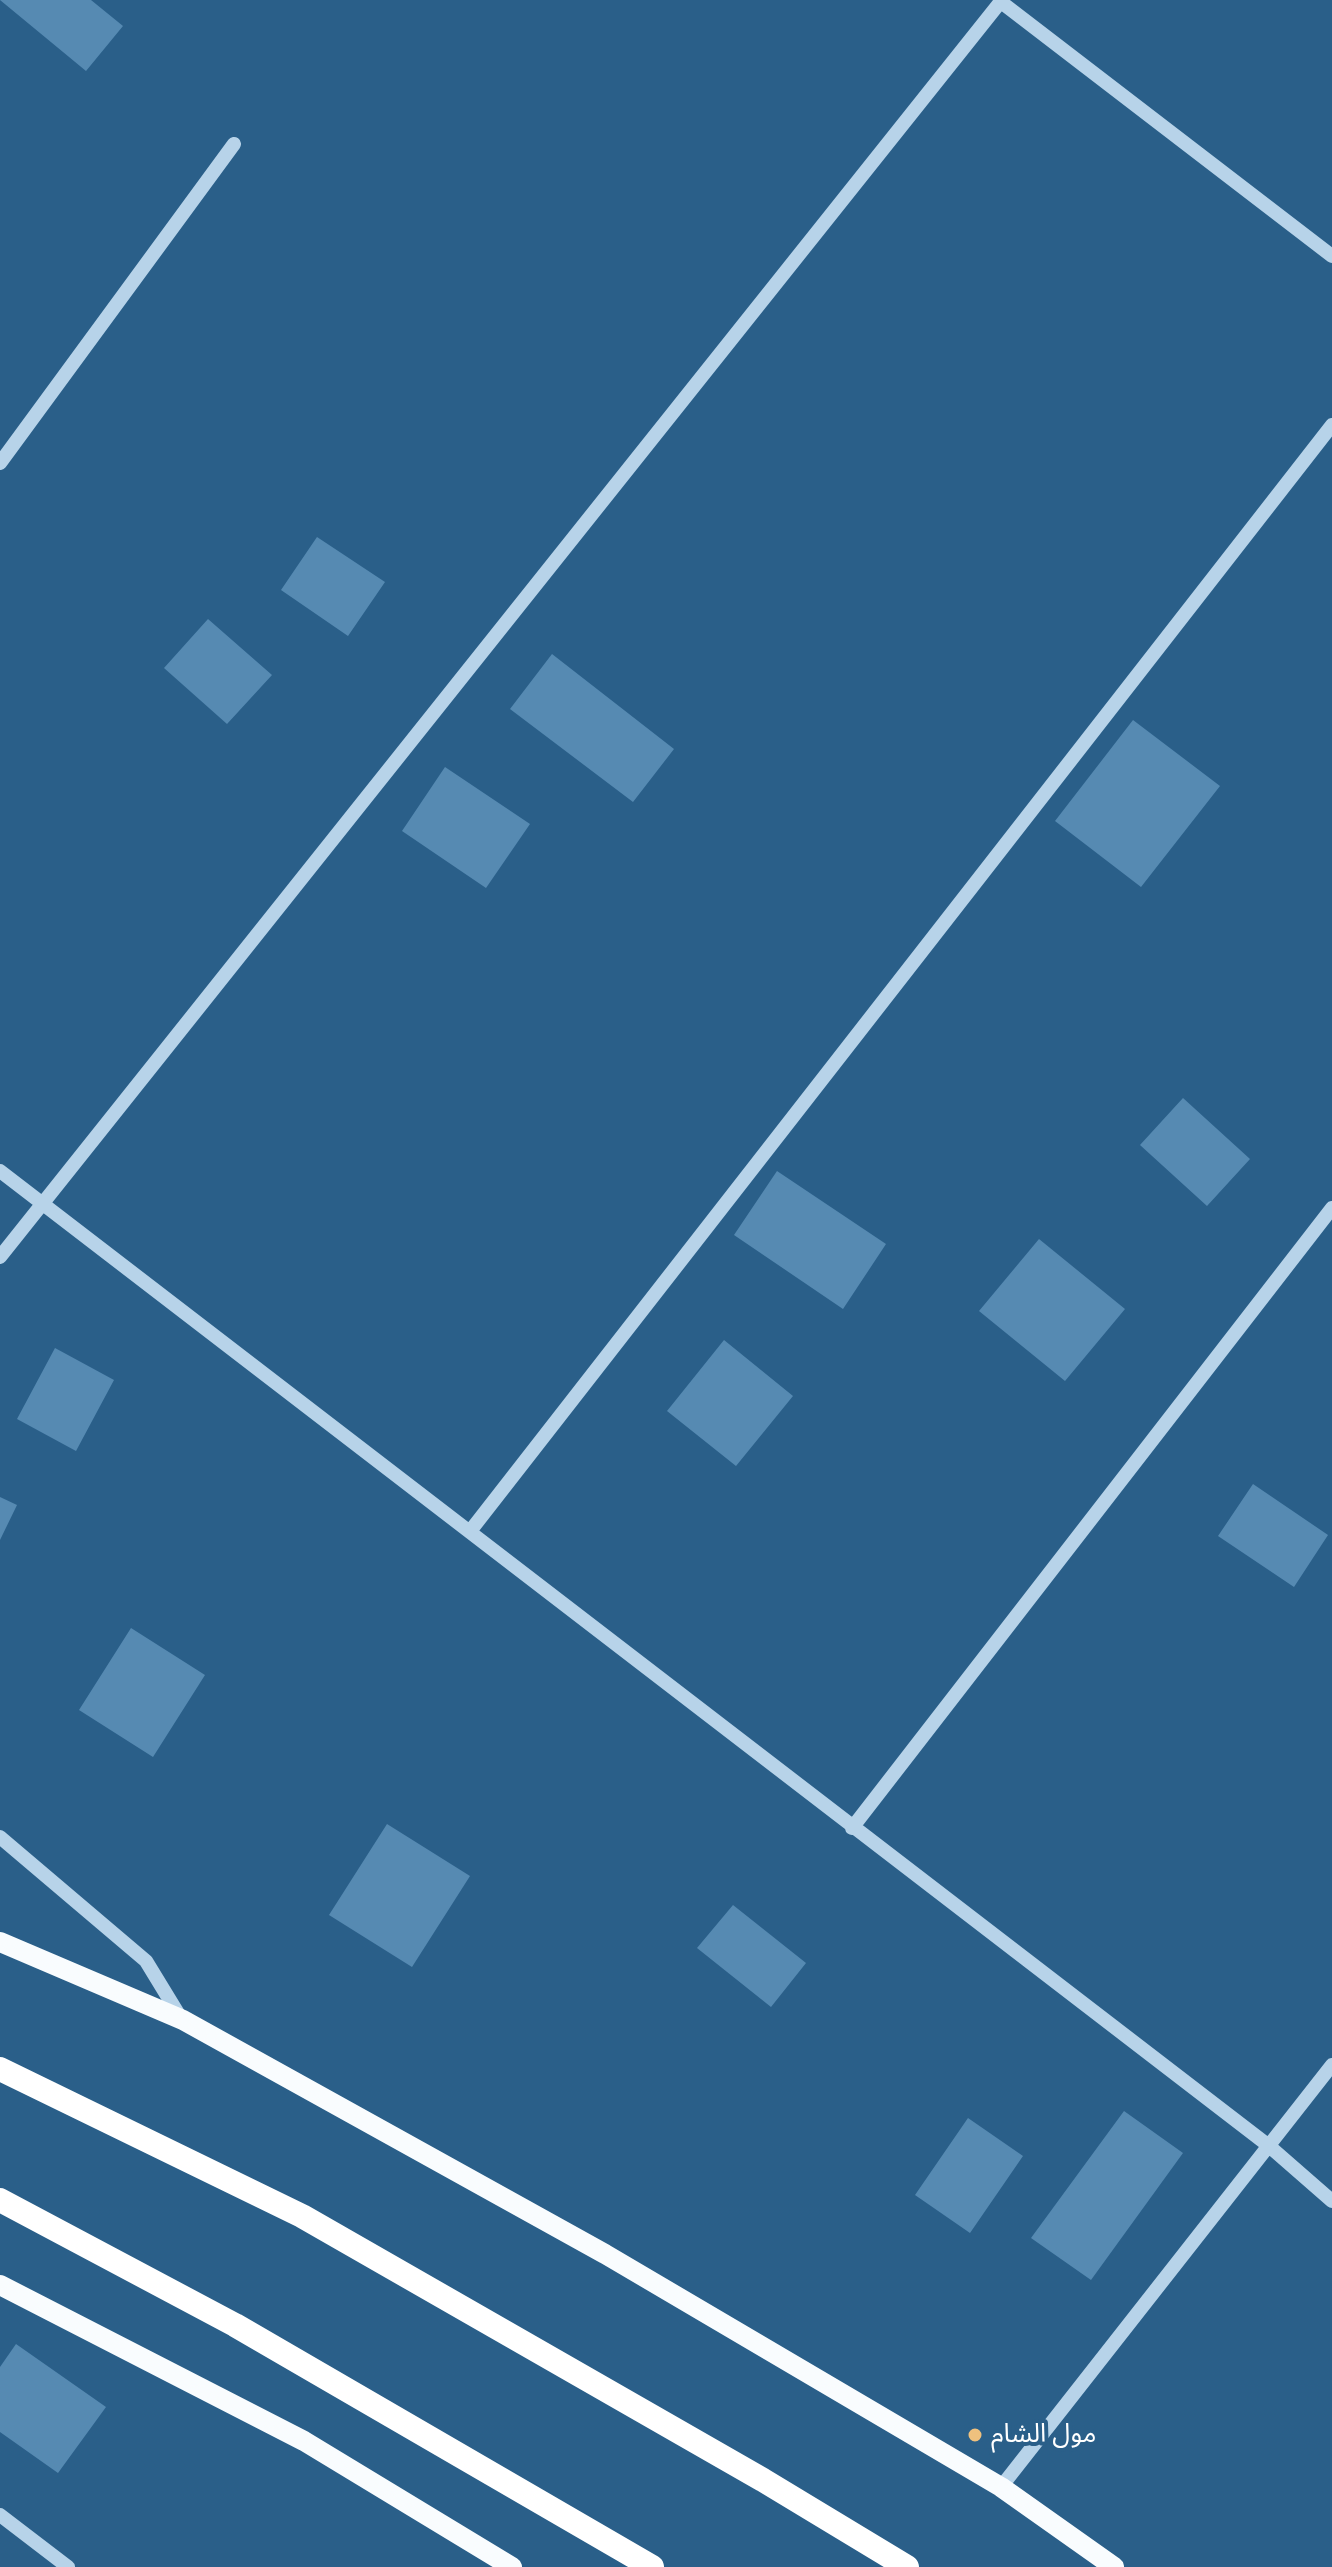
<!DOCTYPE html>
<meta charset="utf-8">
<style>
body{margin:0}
canvas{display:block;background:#2a5f89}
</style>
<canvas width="1332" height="2567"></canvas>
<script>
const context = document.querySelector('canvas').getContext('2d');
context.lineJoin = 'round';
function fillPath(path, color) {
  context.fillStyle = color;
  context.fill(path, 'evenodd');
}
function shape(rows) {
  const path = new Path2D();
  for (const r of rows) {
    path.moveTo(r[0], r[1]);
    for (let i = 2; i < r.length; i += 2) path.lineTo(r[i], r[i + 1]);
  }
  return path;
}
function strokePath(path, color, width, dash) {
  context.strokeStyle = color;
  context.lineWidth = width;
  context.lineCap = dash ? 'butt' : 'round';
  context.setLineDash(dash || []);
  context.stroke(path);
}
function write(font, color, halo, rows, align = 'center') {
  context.font = font + ' "Fira Sans Condensed","Noto Sans Arabic",sans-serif';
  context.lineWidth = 8;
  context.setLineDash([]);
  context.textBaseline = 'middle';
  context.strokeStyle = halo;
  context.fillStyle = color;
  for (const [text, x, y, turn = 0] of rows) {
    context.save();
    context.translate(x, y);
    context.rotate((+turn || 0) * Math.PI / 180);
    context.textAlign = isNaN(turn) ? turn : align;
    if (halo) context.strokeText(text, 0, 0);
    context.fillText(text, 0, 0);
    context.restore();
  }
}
const building = shape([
 [0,0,91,0,123,26,86,71],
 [317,537,385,582,348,636,281,590],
 [208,619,272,675,227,724,164,668],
 [552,654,674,749,633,802,510,709],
 [1133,720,1220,786,1141,887,1055,821],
 [445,767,530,824,486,888,402,831],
 [1183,1098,1250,1159,1207,1206,1140,1145],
 [777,1171,886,1244,843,1309,734,1235],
 [1039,1239,1125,1309,1065,1381,979,1311],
 [724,1340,793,1396,736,1466,667,1411],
 [55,1348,114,1380,76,1451,17,1419],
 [1253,1484,1328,1535,1294,1587,1218,1536],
 [0,1497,17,1505,0,1540],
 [131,1628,205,1675,153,1757,79,1710],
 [387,1824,470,1876,412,1967,329,1915],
 [733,1905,806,1963,771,2007,697,1948],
 [1124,2111,1183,2153,1091,2280,1031,2238],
 [968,2118,1023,2156,970,2233,915,2195],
 [16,2344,106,2407,58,2473,0,2432,0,2367]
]);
const minor = shape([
 [1001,2,1332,256],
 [0,463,234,144],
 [0,1171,1269,2146,1332,2201],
 [0,1257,1002,0],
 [471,1530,1332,425],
 [852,1828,1332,1208],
 [0,1837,146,1961,182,2020],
 [1001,2487,1332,2065],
 [0,2515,68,2567]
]);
const major = shape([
 [0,1942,183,2020,605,2254,1001,2487,1114,2567],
 [0,2285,304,2441,512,2567]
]);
const highway = shape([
 [0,2069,302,2216,763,2480,907,2567],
 [0,2200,235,2325,652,2567]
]);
const markers = [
 [975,2435,8,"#efc17e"]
];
const poiNames = [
 ["مول الشام",991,2435]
];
fillPath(building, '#568ab2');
strokePath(minor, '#b7d3e9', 14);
strokePath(major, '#f9fcfe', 20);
strokePath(highway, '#fff', 24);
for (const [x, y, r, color] of markers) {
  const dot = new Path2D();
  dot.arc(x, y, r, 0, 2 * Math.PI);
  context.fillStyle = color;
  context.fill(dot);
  strokePath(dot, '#2a5f89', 3);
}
write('26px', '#fff', '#2a5f89', poiNames, 'left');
</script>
